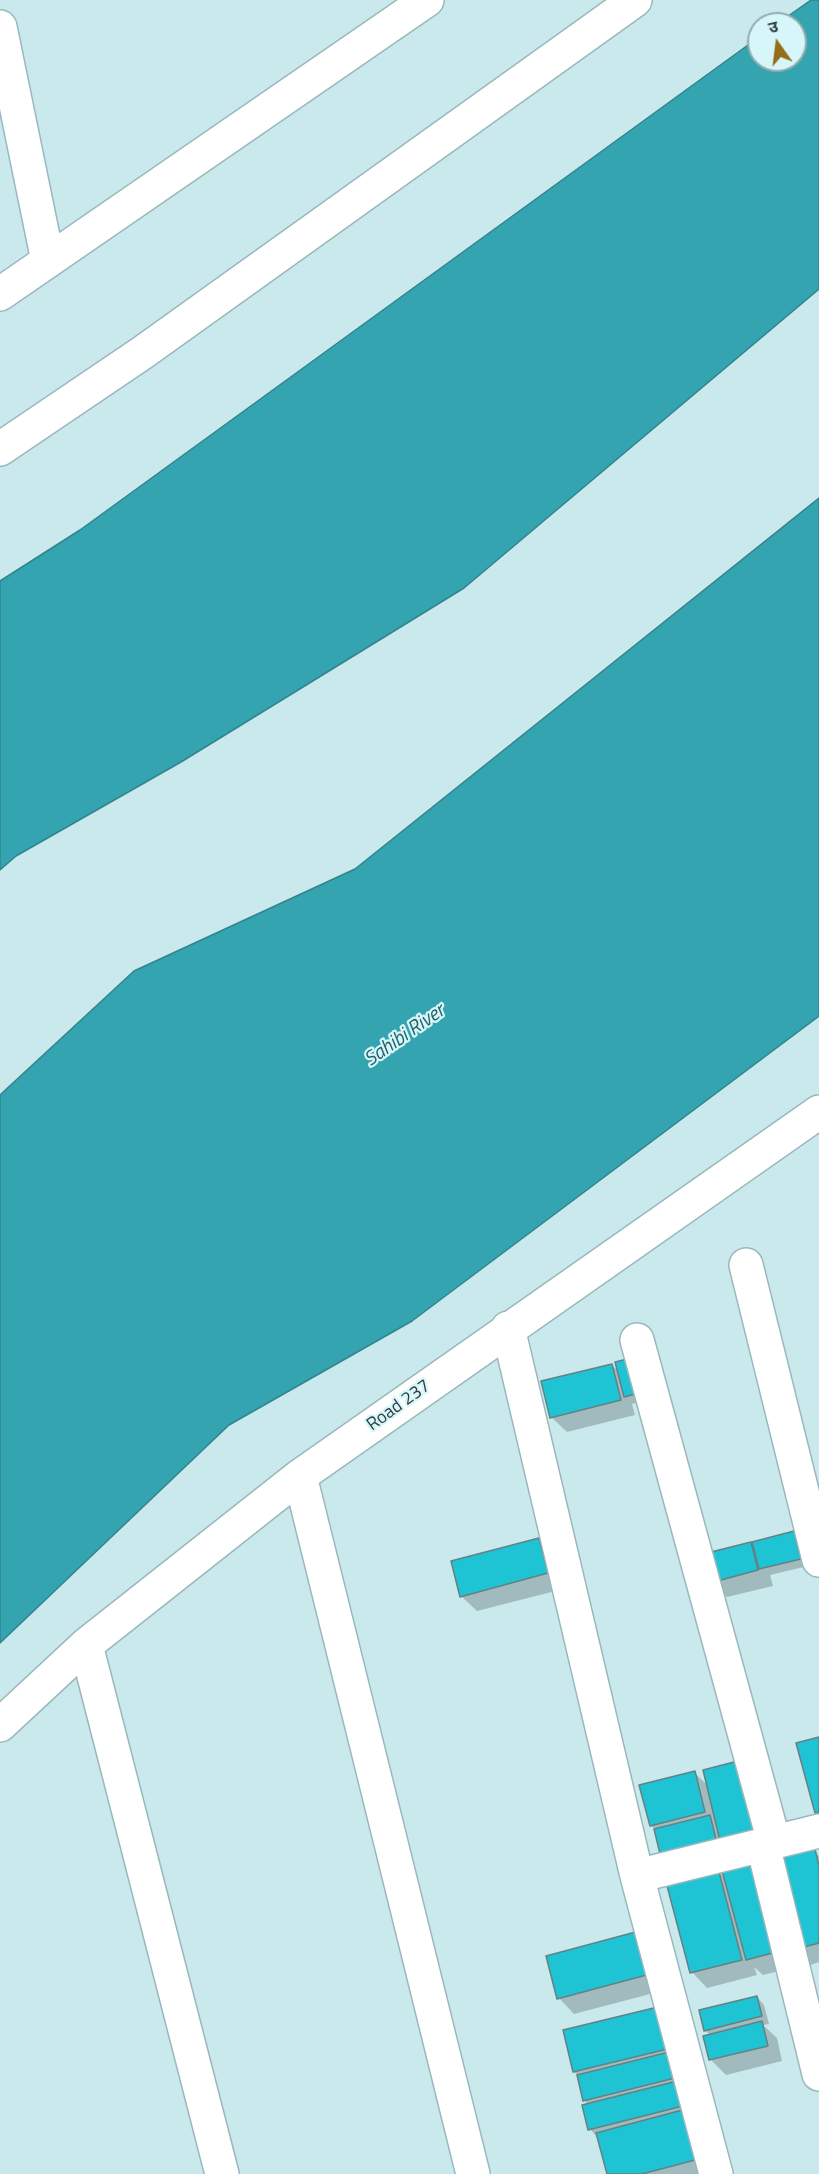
<!DOCTYPE html>
<meta charset="utf-8">
<style>
body{margin:0}
#map{position:relative;width:819px;height:2174px;overflow:hidden;background:#c9e9ed;font-family:"Titillium Web","Noto Sans Devanagari",sans-serif}
canvas{display:block}
.north{position:absolute;left:747px;top:12px;width:60px;height:60px;box-sizing:border-box;background:#d6f6fa;border:2px solid #93abae;border-radius:50%;rotate:346deg;font-size:16px;font-weight:700;line-height:24px;text-align:center;color:#2e3b3d}
.north::after{content:'';display:block;margin:auto;width:21px;height:27px;background:#946e17;clip-path:polygon(50% 0,100% 100%,50% 72%,0 100%)}
</style>
<div id="map">
<canvas width="819" height="2174"></canvas>
<div class="north">उ</div>
</div>
<script>
const context = document.querySelector('canvas').getContext('2d');
context.lineJoin = 'round';
function fillPath(path, color) {
  context.fillStyle = color;
  context.fill(path, 'evenodd');
}
function shape(rows) {
  const path = new Path2D();
  for (const r of rows) {
    path.moveTo(r[0], r[1]);
    for (let i = 2; i < r.length; i += 2) path.lineTo(r[i], r[i + 1]);
  }
  return path;
}
function strokePath(path, color, width, dash) {
  context.strokeStyle = color;
  context.lineWidth = width;
  context.lineCap = dash ? 'butt' : 'round';
  context.setLineDash(dash || []);
  context.stroke(path);
}
function write(font, color, halo, rows, align = 'center') {
  context.font = font + ' "Titillium Web",sans-serif';
  context.lineWidth = 4.5;
  context.setLineDash([]);
  context.textBaseline = 'middle';
  context.strokeStyle = halo;
  context.fillStyle = color;
  for (const [text, x, y, turn = 0] of rows) {
    context.save();
    context.translate(x, y);
    context.rotate((+turn || 0) * Math.PI / 180);
    context.textAlign = isNaN(turn) ? turn : align;
    if (halo) context.strokeText(text, 0, 0);
    context.fillText(text, 0, 0);
    context.restore();
  }
}
const water = shape([
 [811,0,819,0,819,289,464,588,181,762,16,856,0,870,0,581,80,530,759,37,759,60,795,60,795,24,777,24,811,0],
 [819,498,819,1016,412,1321,229,1425,0,1643,0,1095,134,971,355,869,819,498]
]);
const shadow = shape([
 [611,1365,655,1398,632,1404,635,1415,567,1432,551,1417],
 [794,1533,802,1541,808,1566,770,1575,773,1586,727,1597,711,1582,750,1543,756,1549],
 [538,1540,554,1555,563,1589,477,1611,461,1596],
 [694,1772,708,1786,737,1856,655,1830,651,1825],
 [814,1851,819,1856,819,1962,810,1965,800,1955,803,1965,763,1975,754,1967,757,1975,707,1988,692,1972,717,1870,725,1878,773,1868],
 [642,1932,669,1989,574,2014,559,1998],
 [757,1997,764,2005,769,2024,763,2025,777,2038,782,2061,726,2075,710,2059,710,2035,705,2030],
 [665,2006,714,2174,609,2174,599,2139,590,2129,589,2105,585,2101,578,2076,574,2072]
]);
const building = shape([
 [640,1356,648,1391,624,1397,615,1362,640,1356],
 [612,1364,621,1400,550,1418,541,1381,612,1364],
 [794,1531,801,1559,759,1569,752,1542,794,1531],
 [539,1538,548,1573,460,1597,451,1561,539,1538],
 [751,1542,758,1570,710,1583,703,1554,751,1542],
 [819,1737,819,1812,815,1813,796,1743,819,1737],
 [738,1761,756,1832,720,1841,703,1770,738,1761],
 [695,1771,705,1812,650,1826,639,1785,695,1771],
 [710,1815,717,1843,661,1858,654,1829,710,1815],
 [815,1849,819,1866,819,1943,793,1950,769,1861,815,1849],
 [763,1856,788,1949,746,1960,721,1867,763,1856],
 [718,1868,742,1960,690,1973,666,1882,718,1868],
 [643,1930,654,1973,557,1999,546,1956,643,1930],
 [757,1996,762,2016,704,2031,699,2010,757,1996],
 [666,2005,676,2047,573,2072,563,2030,666,2005],
 [762,2021,768,2046,709,2060,703,2036,762,2021],
 [677,2050,683,2076,583,2101,577,2075,677,2050],
 [681,2080,687,2105,588,2130,582,2105,681,2080],
 [686,2109,699,2159,642,2174,607,2174,596,2133,686,2109]
]);
const minor = shape([
 [0,27,48,261],
 [0,294,427,0],
 [0,449,142,353,635,0],
 [746,1265,819,1560],
 [508,1328,637,1876,819,1831],
 [637,1340,774,1842],
 [300,1476,473,2174],
 [86,1645,222,2174],
 [0,1725,86,1645,300,1476,819,1112],
 [763,1845,819,2074],
 [637,1876,716,2174]
]);
const streetNames = [
 ["Road 237",399,1406,-36]
];
const waterNames = [
 ["Sahibi River",405,1036,-35]
];
fillPath(water, '#33a4b0');
strokePath(water, '#32848e', 1.5);
fillPath(shadow, '#0003');
fillPath(building, '#1ec4d4');
strokePath(building, '#648185', 1.5);
strokePath(minor, '#99b8bc', 36);
strokePath(minor, '#fff', 33);
write('18px', '#2e3b3d', '#d6f6fa', streetNames);
write('italic 20px', '#256067', '#d6f6fa', waterNames);
</script>
